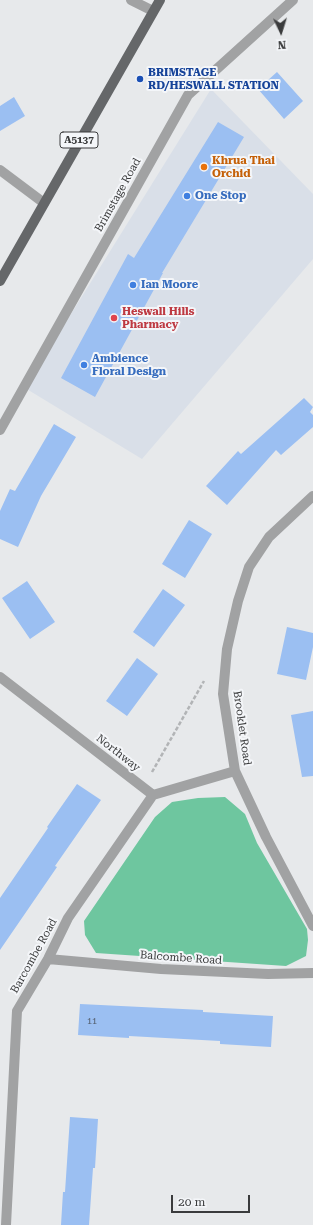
<!DOCTYPE html>
<style>
body{margin:0}
#map{position:relative;width:313px;height:1225px;overflow:hidden;background:#e7e9eb;font-family:"Roboto Serif",serif}
canvas{display:block}
.north{position:absolute;left:261px;top:12px;width:40px;height:40px;-webkit-text-stroke:3px #f4f6f9;paint-order:stroke;rotate:176deg;font-size:11px;font-weight:700;line-height:16px;text-align:center;color:#3a3b3c}
.north::after{content:'';display:block;margin:auto;width:14px;height:18px;background:#3a3b3c;clip-path:polygon(50% 0,100% 100%,50% 72%,0 100%)}
.scale{position:absolute;left:171px;top:1195px;width:79px;height:18px;box-sizing:border-box;border:2px solid #3a3b3c;border-top:0;padding-left:5px;font-size:12px;line-height:14px;white-space:nowrap;color:#3a3b3c;-webkit-text-stroke:3px #f4f6f9;paint-order:stroke}
</style>
<div id="map">
<canvas width="313" height="1225"></canvas>
<div class="north">N</div>
<div class="scale">20 m</div>
</div>
<script>
const context = document.querySelector('canvas').getContext('2d');
context.lineJoin = 'round';
function fillPath(path, color) {
  context.fillStyle = color;
  context.fill(path, 'evenodd');
}
function shape(rows) {
  const path = new Path2D();
  for (const r of rows) {
    path.moveTo(r[0], r[1]);
    for (let i = 2; i < r.length; i += 2) path.lineTo(r[i], r[i + 1]);
  }
  return path;
}
function strokePath(path, color, width, dash) {
  context.strokeStyle = color;
  context.lineWidth = width;
  context.lineCap = dash ? 'butt' : 'round';
  context.setLineDash(dash || []);
  context.stroke(path);
}
function write(font, color, halo, rows, align = 'center') {
  context.font = font + ' "Roboto Serif",serif';
  context.lineWidth = 4;
  context.setLineDash([]);
  context.textBaseline = 'middle';
  context.strokeStyle = halo;
  context.fillStyle = color;
  for (const [text, x, y, turn = 0] of rows) {
    context.save();
    context.translate(x, y);
    context.rotate((+turn || 0) * Math.PI / 180);
    context.textAlign = isNaN(turn) ? turn : align;
    if (halo) context.strokeText(text, 0, 0);
    context.fillText(text, 0, 0);
    context.restore();
  }
}
const built = shape([
 [211,89,313,194,313,259,142,459,25,388]
]);
const forest = shape([
 [225,797,245,814,257,843,307,929,308,940,306,956,286,966,96,953,85,935,84,921,155,817,172,802,198,798]
]);
const building = shape([
 [277,72,303,101,284,119,258,89],
 [14,97,25,116,0,131,0,106],
 [218,122,244,137,162,273,163,273,95,397,61,378,128,254,134,258],
 [304,398,313,407,310,412,313,415,313,427,281,455,276,450,227,505,206,486,238,451,241,454],
 [54,424,76,437,41,496,18,547,0,539,0,511,10,489,15,491],
 [189,520,212,534,185,578,162,564],
 [27,581,55,622,30,639,2,598],
 [163,589,185,605,154,647,133,632],
 [287,627,313,633,313,647,306,680,277,674],
 [137,658,158,674,127,716,106,701],
 [313,711,313,776,302,777,291,715],
 [77,784,101,800,55,866,57,867,0,950,0,898,48,828,47,827],
 [80,1004,203,1010,203,1012,273,1016,271,1047,220,1044,220,1041,129,1036,129,1038,78,1035],
 [70,1117,98,1119,95,1168,93,1168,89,1225,61,1225,63,1192,65,1192]
]);
const path = shape([
 [152,772,204,681]
]);
const minor = shape([
 [131,0,153,11],
 [0,170,44,203],
 [0,430,188,95,293,0],
 [313,496,269,537,249,567,238,601,227,649,223,694,235,771,266,837,313,926],
 [0,677,153,795,235,771],
 [48,959,161,969,268,974,313,973],
 [6,1225,17,1011,48,959,68,918,153,795]
]);
const major = shape([
 [0,281,160,0]
]);
const markers = [
 [140,79,4,"#1a4fb4"],
 [204,167,4,"#e8710a"],
 [187,196,4,"#3f7fe0"],
 [133,285,4,"#3f7fe0"],
 [114,318,4,"#e0444e"],
 [84,365,4,"#3f7fe0"]
];
const numberNames = [
 ["11",92,1021]
];
const shields = [
 [79,140,38]
];
const shieldNames = [
 ["A5137",79,140]
];
const transitNames = [
 ["BRIMSTAGE",148,73],
 ["RD/HESWALL STATION",148,86]
];
const foodNames = [
 ["Khrua Thai",212,161],
 ["Orchid",212,174]
];
const streetNames = [
 ["Brimstage Road",118,195,-61],
 ["Brooklet Road",242,728,82],
 ["Northway",118,753,38],
 ["Barcombe Road",34,956,-61],
 ["Balcombe Road",181,958,4]
];
const shopNames = [
 ["One Stop",195,196],
 ["Ian Moore",141,285],
 ["Ambience",92,359],
 ["Floral Design",92,372]
];
const healthNames = [
 ["Heswall Hills",122,312],
 ["Pharmacy",122,325]
];
fillPath(built, '#d9dfe8');
fillPath(forest, '#6ec69f');
fillPath(building, '#9bbff2');
strokePath(path, '#b2b4b6', 2.5, [4, 2]);
strokePath(minor, '#a1a2a3', 10);
strokePath(major, '#656769', 10);
for (const [x, y, r, color] of markers) {
  const dot = new Path2D();
  dot.arc(x, y, r, 0, 2 * Math.PI);
  context.fillStyle = color;
  context.fill(dot);
  strokePath(dot, '#f4f6f9', 1.5);
}
write('9px', '#525c6a', null, numberNames);
for (const [x, y, w] of shields) {
  const box = new Path2D();
  box.roundRect(x - w / 2, y - 8, w, 16, 3);
  context.fillStyle = '#f4f6f9';
  context.fill(box);
  strokePath(box, '#3a3b3c', 1);
}
write('bold 10px', '#3a3b3c', null, shieldNames);
write('bold 11px', '#164399', '#f4f6f9', transitNames, 'left');
write('bold 11px', '#c56008', '#f4f6f9', foodNames, 'left');
write('11px', '#3a3b3c', '#f4f6f9', streetNames);
write('bold 11px', '#366cbe', '#f4f6f9', shopNames, 'left');
write('bold 11px', '#be3a42', '#f4f6f9', healthNames, 'left');
</script>
